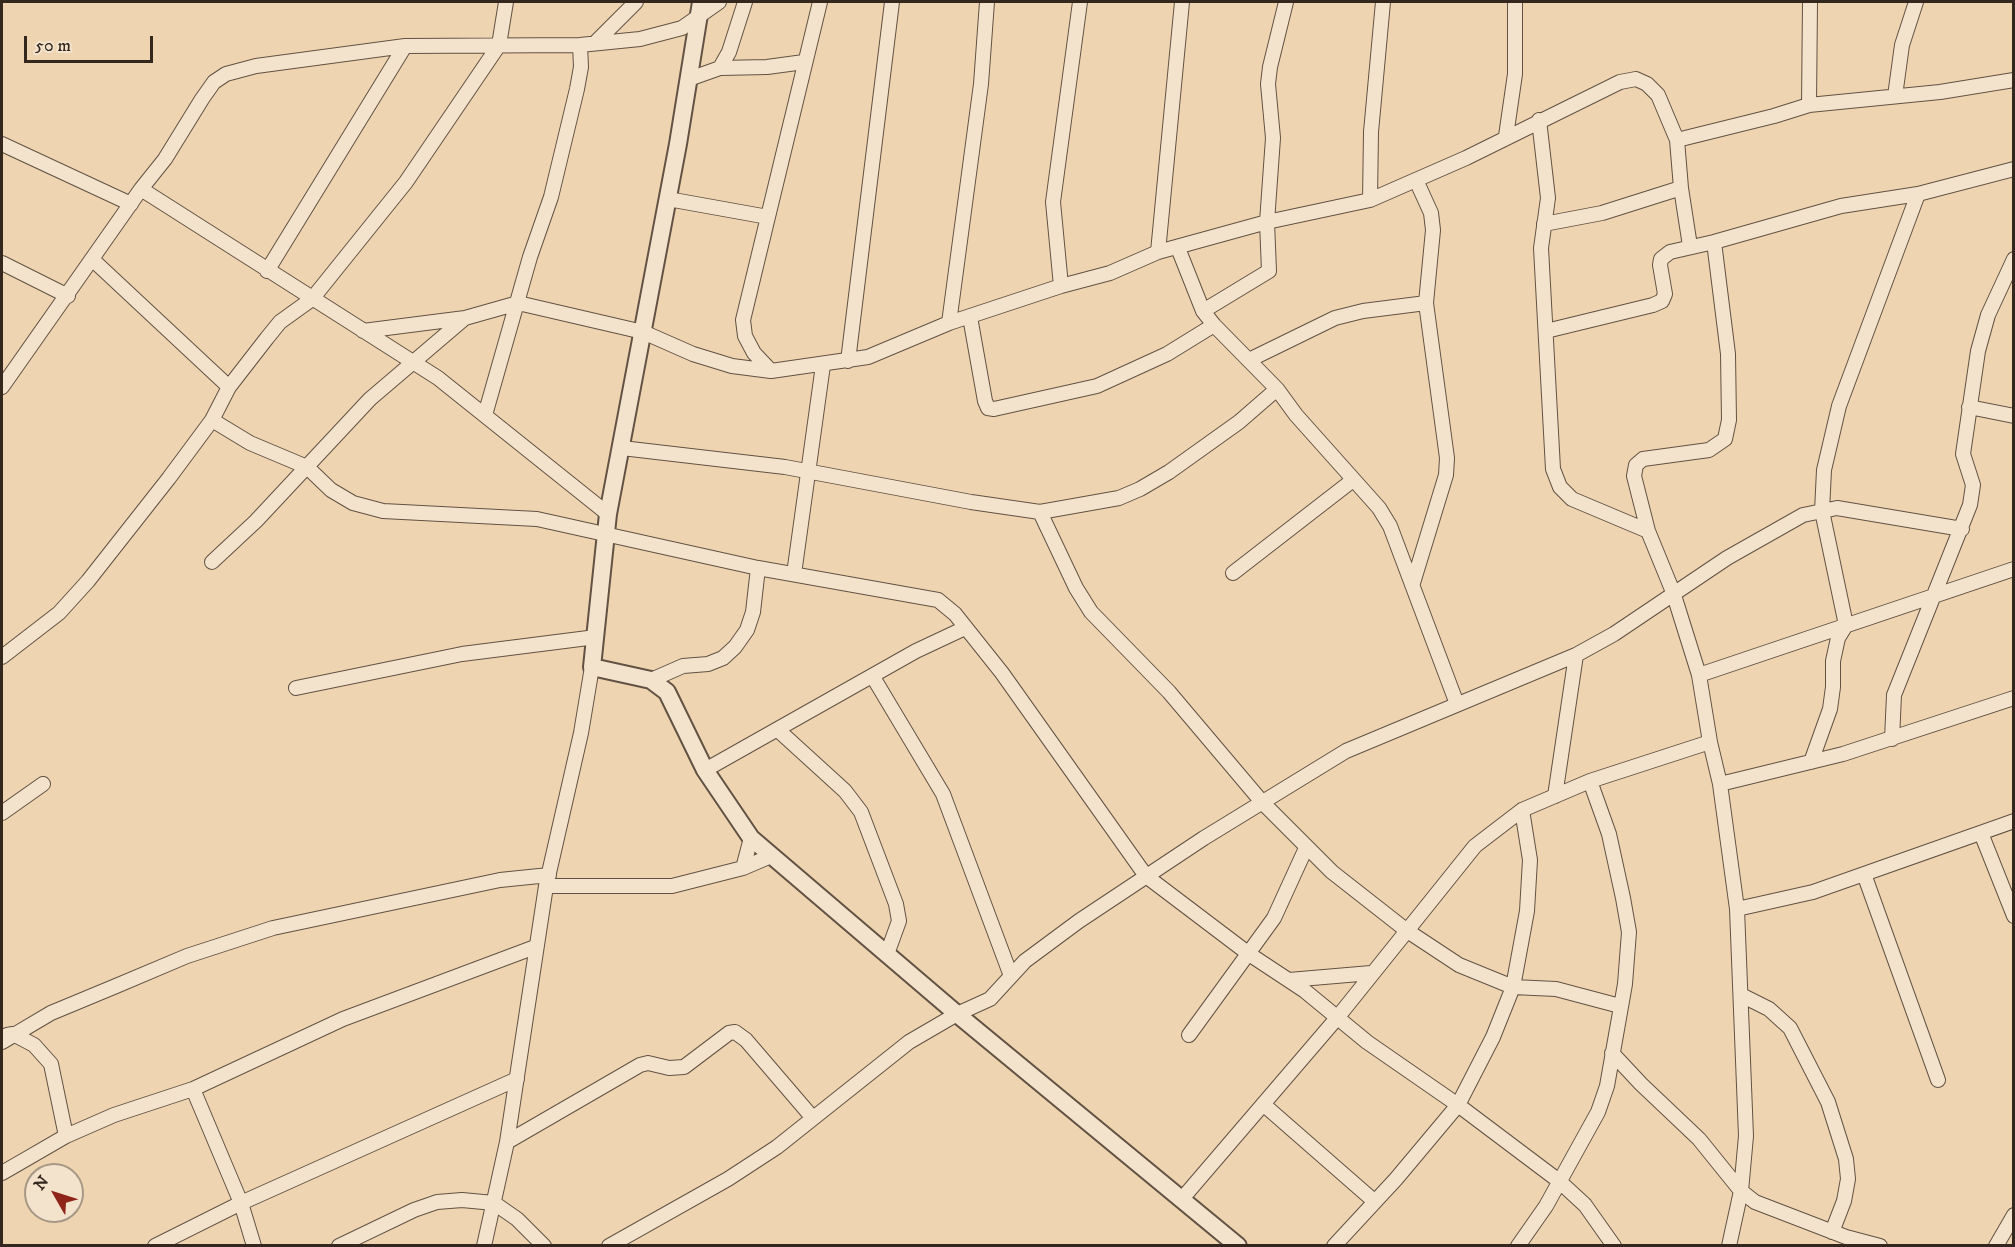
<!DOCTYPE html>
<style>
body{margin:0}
#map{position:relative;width:2015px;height:1247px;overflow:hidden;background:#eed4b1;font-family:"IM FELL DW Pica",serif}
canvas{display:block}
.frame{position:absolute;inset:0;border:3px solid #33271e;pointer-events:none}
.north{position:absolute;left:24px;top:1163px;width:60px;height:60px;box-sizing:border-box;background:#f4e3cc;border:2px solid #a79886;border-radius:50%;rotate:309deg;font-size:16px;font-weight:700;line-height:24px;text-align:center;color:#33271e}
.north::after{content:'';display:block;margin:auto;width:21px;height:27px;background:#8f2418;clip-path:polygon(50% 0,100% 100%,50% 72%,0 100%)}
.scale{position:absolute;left:24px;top:36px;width:129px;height:27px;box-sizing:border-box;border:3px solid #33271e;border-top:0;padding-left:8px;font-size:18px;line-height:21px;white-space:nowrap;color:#33271e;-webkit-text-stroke:4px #f4e3cc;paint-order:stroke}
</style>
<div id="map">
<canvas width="2015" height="1247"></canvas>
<div class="frame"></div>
<div class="north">N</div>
<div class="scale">50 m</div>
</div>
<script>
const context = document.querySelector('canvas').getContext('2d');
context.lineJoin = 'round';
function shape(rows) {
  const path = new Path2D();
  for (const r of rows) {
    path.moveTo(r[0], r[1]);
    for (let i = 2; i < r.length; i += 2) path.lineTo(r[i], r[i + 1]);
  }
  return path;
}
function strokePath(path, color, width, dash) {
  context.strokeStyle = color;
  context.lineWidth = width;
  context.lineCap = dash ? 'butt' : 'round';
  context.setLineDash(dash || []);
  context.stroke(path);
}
const minor = shape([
 [597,41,636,2],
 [720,68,767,67,804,62],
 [689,79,720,68,729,52,745,2],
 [1895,96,1902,45,1916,2],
 [1809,105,1810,2],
 [1539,120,1548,198,1541,248,1553,469,1560,487,1572,499,1648,531],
 [1506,136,1515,74,1515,2],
 [1677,140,1774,116,1809,105,1940,92,2014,80],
 [2,144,131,204],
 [141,189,438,378,608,514],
 [668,199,768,217],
 [1370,200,1371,132,1383,2],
 [1544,224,1602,213,1681,188],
 [1714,242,1728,354,1729,420,1725,439,1709,450,1643,459,1636,465,1634,476,1648,531,1673,592,1699,675,1710,742,1720,784,1737,909,1746,1136,1741,1191,1729,1246],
 [1178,248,1203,311,1214,325,1277,389,1296,415,1379,508,1390,526,1457,704],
 [1158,252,1182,2],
 [93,260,229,387],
 [2,263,68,296],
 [267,271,405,46],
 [1061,286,1053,202,1080,2],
 [1203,311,1269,271,1267,222,1273,138,1268,84,1270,67,1286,2],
 [970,317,985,401,988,408,994,409,1097,386,1167,354,1214,325],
 [949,323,981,84,987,2],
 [363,331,465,318,518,303,643,332,693,354,732,366,771,371,868,357,949,323,1061,286,1110,273,1158,252,1267,222,1370,200,1466,158,1620,82,1636,79,1647,84,1658,95,1677,140,1681,188,1690,246],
 [1546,331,1653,305,1662,301,1665,294,1660,265,1661,259,1670,252,1714,242,1841,206,1918,194],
 [1249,360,1335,318,1363,311,1426,303],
 [848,361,892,2],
 [771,371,754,353,745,336,743,320,820,2],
 [2,387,141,189,165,159,202,99,214,82,226,74,256,66,405,46,580,45,640,39,682,28,719,2],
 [1969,407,2014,416],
 [485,415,530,257,551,197,577,89,581,67,580,45],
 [212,420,250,443,307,467,331,490,353,503,383,511,537,519,758,568,938,600,955,614,1002,673,1146,876,1249,954,1305,991,1367,1042,1458,1105,1559,1181,1585,1205,1614,1246],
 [622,448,785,467,971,502,1040,512,1119,498,1140,489,1169,472,1239,422,1277,389],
 [1040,512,1076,588,1091,612,1169,692,1262,802,1332,872,1406,930,1459,965,1513,987,1556,989,1620,1006],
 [212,562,256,521,370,399,465,318],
 [1233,573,1353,480],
 [794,574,823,365],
 [1413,583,1446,475,1447,458,1426,303,1433,230,1431,213,1416,180],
 [2,657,59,613,88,581,169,478,212,420,229,387,267,338,280,322,312,299,406,182,499,45,506,2],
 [1699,675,2014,569],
 [873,677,943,794,1011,976],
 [651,680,683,666,708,664,723,658,735,647,747,630,753,612,758,568],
 [296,688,462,654,596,637],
 [778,730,845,791,861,812,896,904,899,921,887,954],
 [1892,739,1894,695,1970,505,1973,485,1963,454,1978,351,1988,315,2014,259],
 [1811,762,1830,709,1833,687,1833,661,1838,638,1846,625,1822,511,1824,470,1839,406,1918,194,2014,169],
 [705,770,916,651,965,628],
 [1720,784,1843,754,2014,698],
 [1555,796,1576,655],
 [2,813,43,784],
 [1981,833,2014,916],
 [743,868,751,838],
 [1864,874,1938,1080],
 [546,886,672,886,743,868,771,856],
 [1737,909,1813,892,2014,821],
 [1289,980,1371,973],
 [1741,995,1769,1009,1790,1028,1828,1102,1846,1159,1848,1179,1844,1201,1832,1232],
 [7,1035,13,1034,34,1045,51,1064,66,1136],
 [1189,1035,1274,918,1306,848],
 [2,1042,51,1013,116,986,187,956,273,928,500,880,549,875],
 [1612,1053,1641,1084,1699,1139,1741,1191,1755,1202,1846,1237,1880,1246],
 [193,1089,241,1203,254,1246],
 [1263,1104,1374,1201],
 [507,1142,640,1065,648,1063,669,1068,684,1067,729,1033,735,1032,746,1040,812,1117],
 [2,1173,66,1136,114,1115,193,1089,343,1019,535,947],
 [1181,1200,1337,1018,1475,846,1522,810,1590,781,1710,742],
 [155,1246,241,1203,517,1079],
 [339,1246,414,1210,437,1202,462,1200,494,1203,517,1219,544,1246],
 [484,1246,507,1142,546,886,581,733,592,667],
 [609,1246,728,1179,777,1147,909,1042,957,1014,990,999,1025,961,1079,921,1204,838,1346,751,1576,655,1614,634,1727,558,1803,515,1837,508,1962,529],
 [1334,1246,1396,1179,1458,1105,1493,1037,1513,987,1527,911,1530,860,1522,810],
 [1518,1246,1546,1206,1598,1112,1607,1086,1625,984,1629,932,1623,898,1609,834,1590,781],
 [1996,1246,2014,1215]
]);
const tertiary = shape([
 [701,2,678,144,608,514,592,667,651,680,667,692,705,770,751,838,957,1014,1238,1246]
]);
strokePath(minor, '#625243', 16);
strokePath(tertiary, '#625243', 20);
strokePath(minor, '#f4e3cc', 14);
strokePath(tertiary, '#f4e3cc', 16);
</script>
